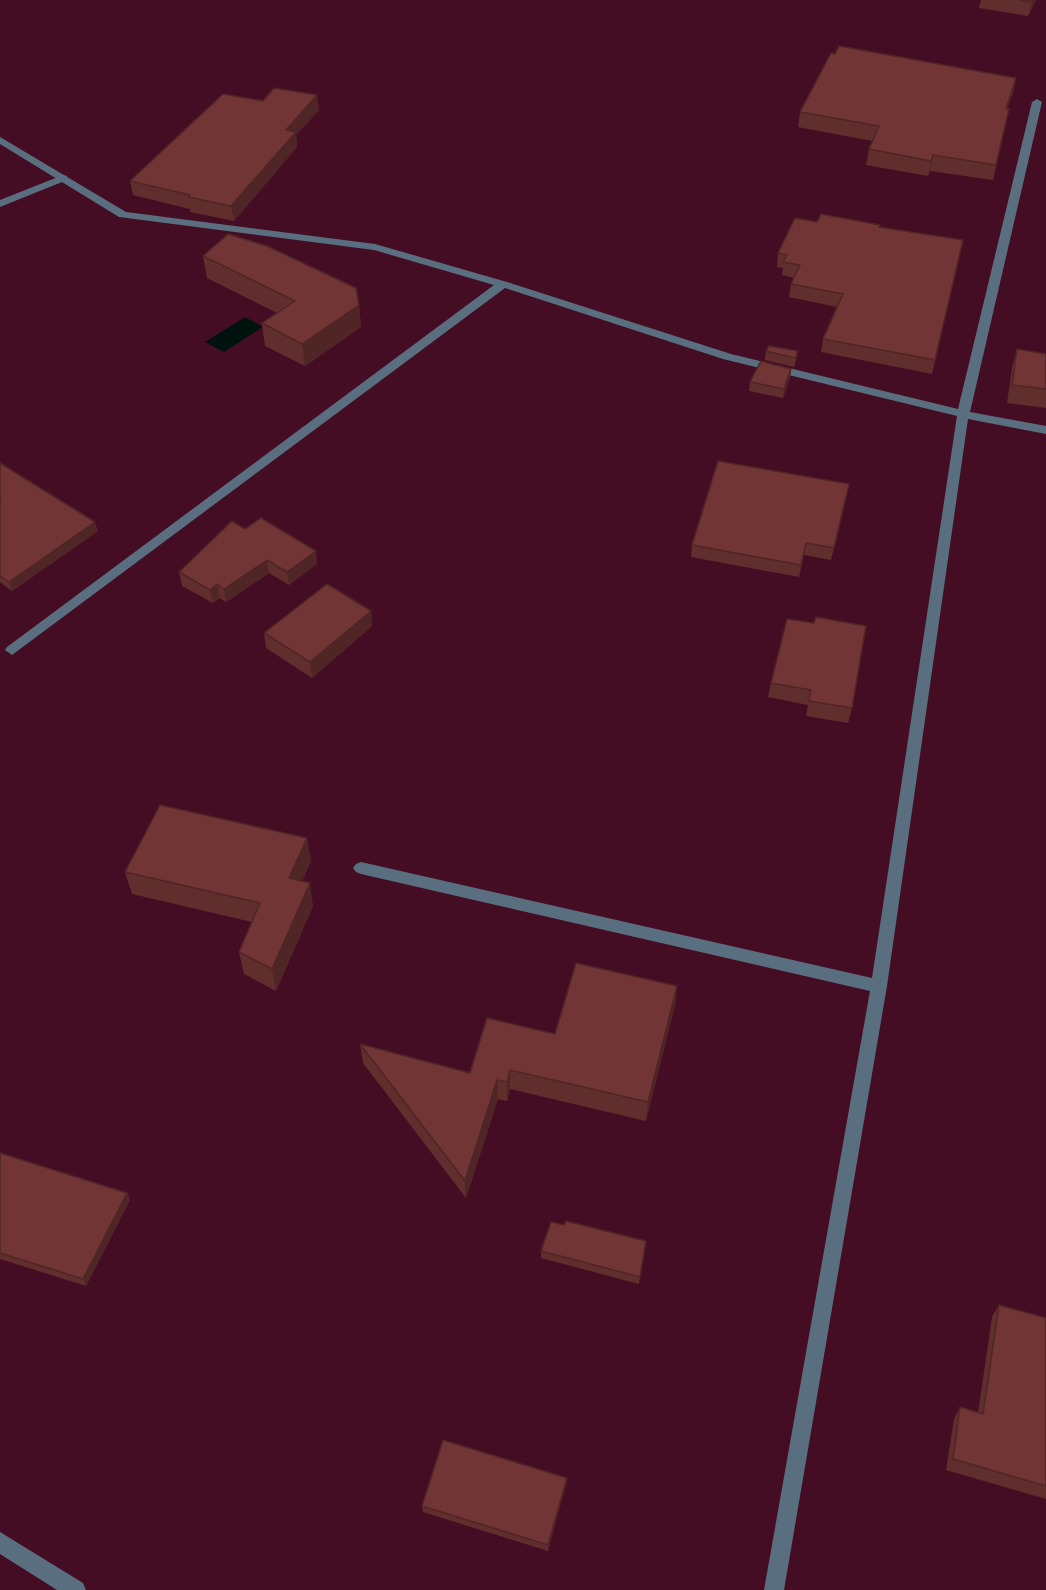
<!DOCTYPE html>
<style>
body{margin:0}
canvas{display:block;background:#440d24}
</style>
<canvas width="1046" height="1590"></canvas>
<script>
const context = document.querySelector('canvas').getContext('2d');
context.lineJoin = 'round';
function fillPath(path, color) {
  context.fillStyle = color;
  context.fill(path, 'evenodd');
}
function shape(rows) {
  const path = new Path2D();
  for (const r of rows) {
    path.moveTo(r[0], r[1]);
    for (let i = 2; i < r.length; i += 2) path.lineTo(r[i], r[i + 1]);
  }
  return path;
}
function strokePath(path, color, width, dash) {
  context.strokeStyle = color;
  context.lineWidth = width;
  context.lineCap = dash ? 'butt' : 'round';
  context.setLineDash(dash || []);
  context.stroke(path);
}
const water = shape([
 [245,317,263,327,224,352,205,342]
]);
const lane = shape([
 [63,175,67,176,67,180,0,207,0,200,63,175],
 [0,1532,83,1583,86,1590,57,1590,0,1554,0,1532]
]);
const street = shape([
 [1037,99,1042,102,970,412,1046,426,1046,434,968,419,887,986,784,1590,764,1590,870,991,361,874,356,872,353,868,356,864,361,862,872,978,957,416,723,359,505,288,12,655,5,650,7,647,494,285,374,250,119,217,0,144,0,137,126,212,375,244,507,282,731,354,958,409,1032,102,1037,99]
]);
const wall = shape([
 [981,0,1036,0,1028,16,979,8],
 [1016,78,1013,93,1007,109,1009,109,993,180,930,171,928,176,866,165,869,149,872,141,798,127,800,112],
 [263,101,319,110,296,135,297,147,234,221,190,212,190,209,133,195,130,181],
 [817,222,880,227,963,240,932,374,821,352,823,339,837,307,789,297,791,284,794,278,782,275,783,268,777,267,778,253],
 [203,256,359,305,361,327,305,366,265,346,262,323,277,313,207,278],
 [1017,349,1046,354,1046,408,1007,403,1012,368],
 [766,351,798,351,796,360,794,367,765,360],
 [791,369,790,378,783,398,749,391,750,382],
 [0,463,98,531,12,591,0,582],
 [849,484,831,560,804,555,799,577,691,557,692,545],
 [245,529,317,564,289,585,269,573,226,602,220,598,213,603,182,586,179,572],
 [371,611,372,626,312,678,266,648,264,633],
 [787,619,852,708,848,723,806,716,808,705,768,697,771,683],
 [311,861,302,881,313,906,276,991,244,974,239,952,252,922,132,894,125,872],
 [677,986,675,1005,646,1121,510,1089,507,1101,498,1099,466,1198,363,1063,360,1044,470,1073],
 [0,1153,127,1193,130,1200,86,1286,0,1259],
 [645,1249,639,1284,541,1258,541,1251],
 [999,1305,1046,1318,1046,1499,946,1470,954,1419,960,1407,978,1413,992,1317],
 [567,1478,566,1484,548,1551,423,1512,422,1506]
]);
const shadedWall = shape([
 [1032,0,1036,0,1028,16,1032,2],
 [1016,78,1013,93,1002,124,1006,109],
 [317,95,319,110,296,135,297,147,234,221,231,206,286,130],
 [933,155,930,171,928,176,931,161],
 [359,305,361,327,305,366,302,344],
 [791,369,790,378,783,398,784,389],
 [95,522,98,531,12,591,9,582],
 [806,543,804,555,799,577,801,565],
 [316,551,317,564,289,585,287,572],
 [267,560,269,573,226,602,224,589],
 [217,584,220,598,213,603,210,590],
 [371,611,372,626,312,678,310,662],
 [307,838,311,861,293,901,289,878],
 [310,883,313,906,276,991,272,969],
 [677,986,675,1005,646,1121,648,1102],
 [510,1070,510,1089,507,1101,507,1082],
 [497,1080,498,1099,466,1198,465,1181],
 [127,1193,130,1200,86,1286,83,1279],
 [567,1478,566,1484,548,1551,548,1545]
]);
const building = shape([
 [1020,0,1032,0,1032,2,1020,0],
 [839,46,1016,78,1006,109,1009,109,996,165,933,155,931,161,869,149,879,126,800,112,831,53,835,54,839,46],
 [274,88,317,95,286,130,296,132,231,206,188,197,190,195,130,181,223,94,263,101,274,88],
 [821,214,880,225,879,227,963,240,935,360,823,339,843,294,791,284,800,265,783,262,787,255,778,253,795,218,817,222,821,214],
 [228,234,267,246,356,288,359,305,302,344,262,323,295,301,203,256,228,234],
 [769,346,798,351,795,358,766,351,769,346],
 [1017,349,1046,354,1046,389,1012,385,1017,349],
 [761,361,791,369,784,389,750,382,761,361],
 [718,461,849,484,834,548,806,543,801,565,692,545,718,461],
 [0,463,95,522,9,582,0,576,0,499,1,499,0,498,0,463],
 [261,518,316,551,287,572,267,560,224,589,217,584,210,590,179,572,232,521,245,529,261,518],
 [327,584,371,611,310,662,264,633,327,584],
 [816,617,866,626,852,708,809,701,811,690,771,683,787,619,814,623,816,617],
 [160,805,307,838,289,878,310,883,272,969,239,952,260,903,125,872,160,805],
 [576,963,677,986,648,1102,510,1070,507,1082,497,1080,465,1181,360,1044,470,1073,487,1018,555,1034,576,963],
 [0,1153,127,1193,83,1279,0,1253,0,1153],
 [566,1221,646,1241,640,1277,541,1251,551,1222,564,1225,566,1221],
 [999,1305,1046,1318,1046,1486,953,1459,960,1407,983,1414,999,1305],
 [443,1440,567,1478,548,1545,422,1506,443,1440]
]);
fillPath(water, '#00120e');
fillPath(lane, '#596f7f');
fillPath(street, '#596f7f');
fillPath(wall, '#612e2e');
fillPath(shadedWall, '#4f2526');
fillPath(building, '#713536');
strokePath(building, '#4f2526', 1.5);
</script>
